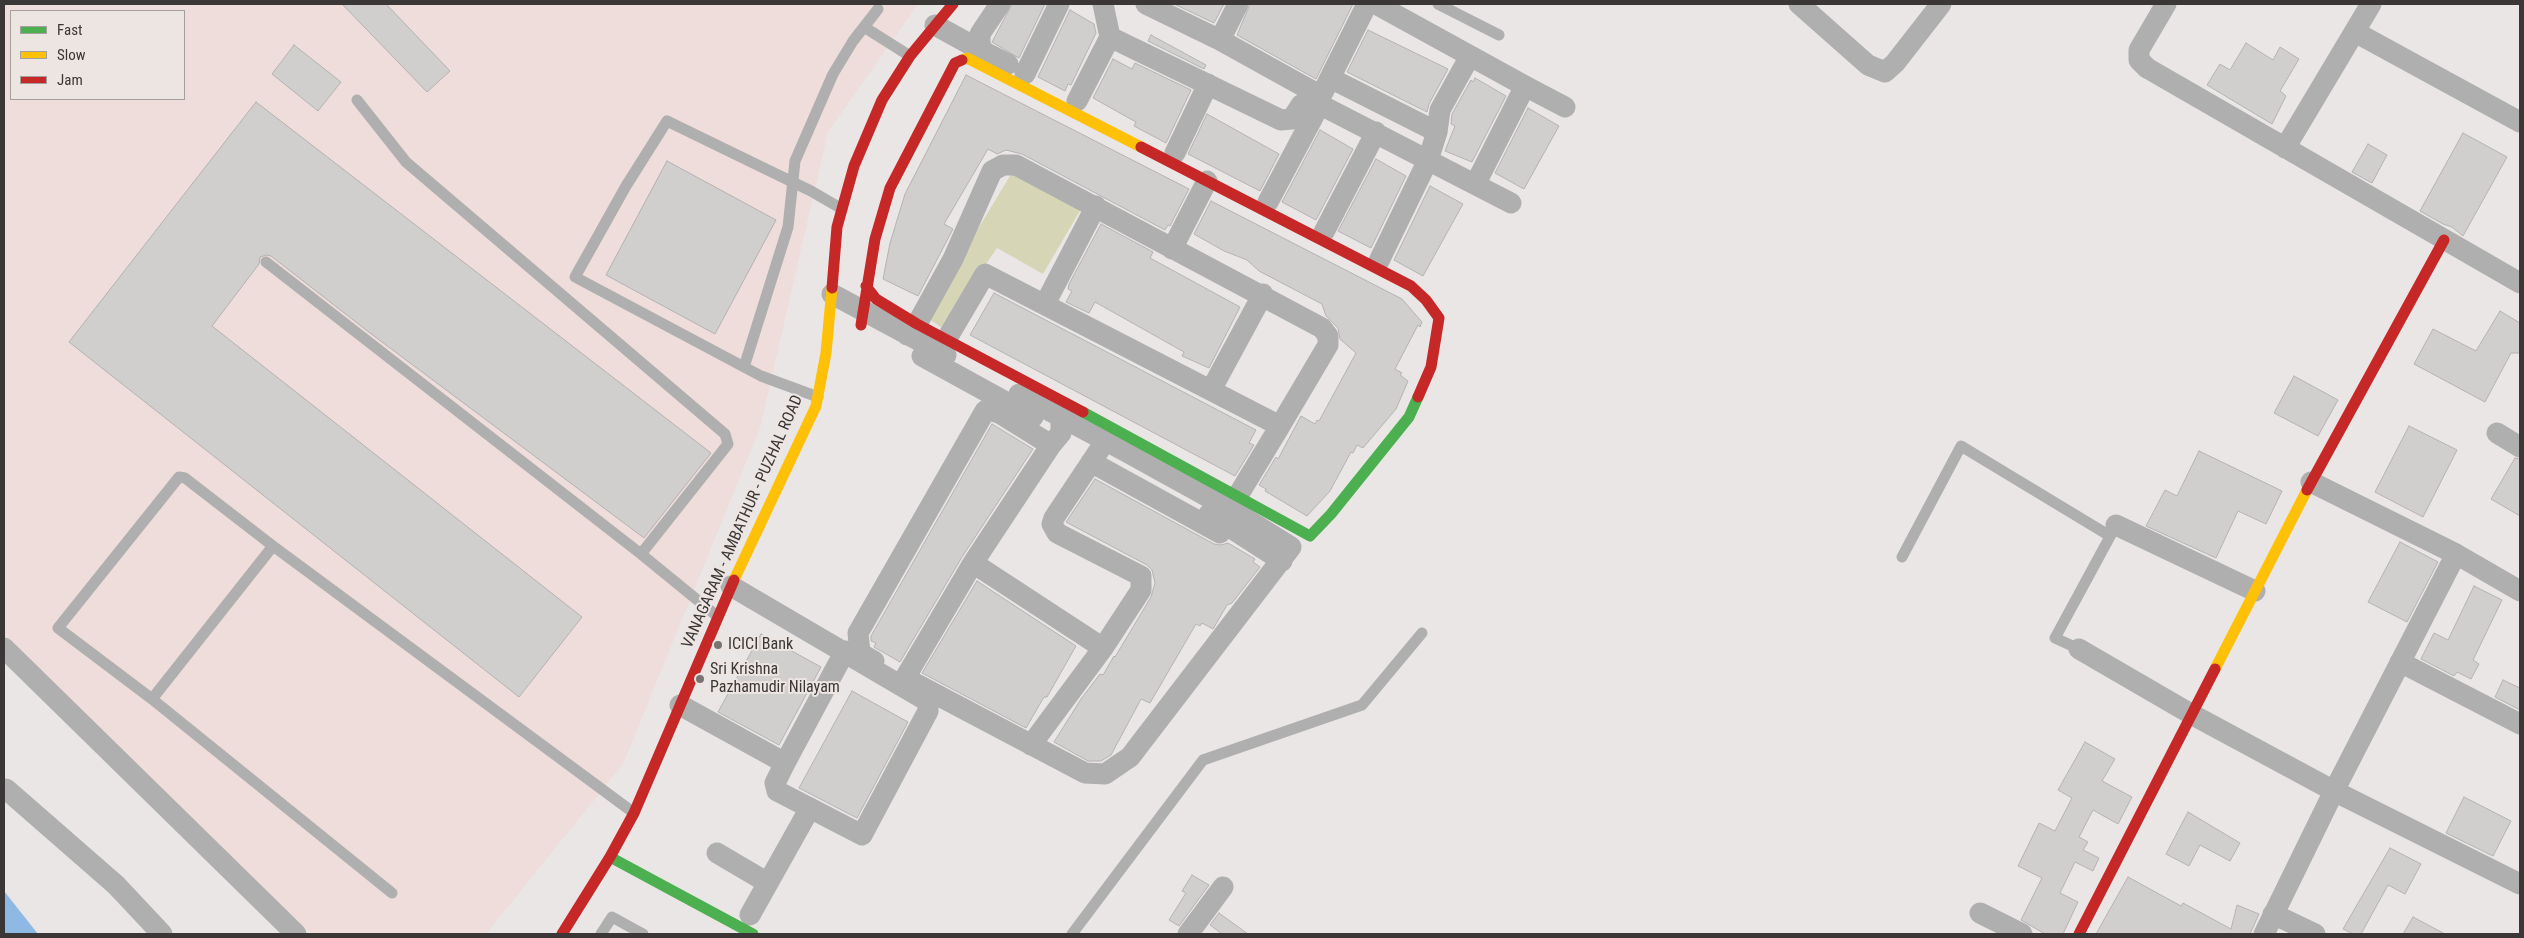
<!DOCTYPE html>
<style>
body{margin:0}
#map{position:relative;width:2524px;height:938px;overflow:hidden;background:#eae6e5;font-family:"Roboto Condensed",sans-serif}
canvas{display:block}
.frame{position:absolute;inset:0;border:5px solid #3a3736;pointer-events:none}
.legend{position:absolute;left:10px;top:10px;width:175px;height:90px;box-sizing:border-box;background:#ede5e2;border:1px solid #a59f9d;margin:0;padding:6px 9px;list-style:none;font-size:15px;color:#3a3736}
.legend li{display:flex;align-items:center;gap:10px;height:25px}
.legend b{width:25px;border:1px solid #a59f9d}
</style>
<div id="map">
<canvas width="2524" height="938"></canvas>
<div class="frame"></div>
<ul class="legend">
<li><b style="height:6px;background:#4caf50"></b>Fast</li>
<li><b style="height:6px;background:#ffc107"></b>Slow</li>
<li><b style="height:6px;background:#c62828"></b>Jam</li>
</ul>
</div>
<script>
const context = document.querySelector('canvas').getContext('2d');
context.lineJoin = 'round';
function fillPath(path, color) {
  context.fillStyle = color;
  context.fill(path, 'evenodd');
}
function shape(rows) {
  const path = new Path2D();
  for (const r of rows) {
    path.moveTo(r[0], r[1]);
    for (let i = 2; i < r.length; i += 2) path.lineTo(r[i], r[i + 1]);
  }
  return path;
}
function strokePath(path, color, width, dash) {
  context.strokeStyle = color;
  context.lineWidth = width;
  context.lineCap = dash ? 'butt' : 'round';
  context.setLineDash(dash || []);
  context.stroke(path);
}
function write(font, color, halo, rows, align = 'center') {
  context.font = font + ' "Roboto Condensed",sans-serif';
  context.lineWidth = 4;
  context.setLineDash([]);
  context.textBaseline = 'middle';
  context.strokeStyle = halo;
  context.fillStyle = color;
  for (const [text, x, y, turn = 0] of rows) {
    context.save();
    context.translate(x, y);
    context.rotate((+turn || 0) * Math.PI / 180);
    context.textAlign = isNaN(turn) ? turn : align;
    if (halo) context.strokeText(text, 0, 0);
    context.fillText(text, 0, 0);
    context.restore();
  }
}
const industrial = shape([
 [4,4,918,4,828,132,760,428,623,764,486,934,312,934,4,640],
 [11,11,184,11,184,99,11,99]
]);
const green = shape([
 [1013,171,1084,204,1043,274,997,248,942,328,925,316]
]);
const water = shape([
 [4,891,38,934,4,934]
]);
const building = shape([
 [342,4,386,4,450,71,427,92,342,4],
 [1012,4,1045,4,1019,58,992,42,1012,4],
 [1174,4,1224,4,1214,23,1174,4],
 [1250,4,1353,4,1316,79,1237,35,1250,4],
 [1070,10,1094,24,1096,33,1071,85,1068,84,1065,91,1038,77,1070,10],
 [1368,30,1448,69,1429,104,1427,112,1347,72,1368,30],
 [1151,35,1206,65,1204,69,1148,41,1151,35],
 [2246,43,2273,60,2280,47,2299,59,2280,91,2286,96,2272,124,2207,85,2220,64,2230,70,2246,43],
 [294,45,341,82,318,111,272,74,294,45],
 [1113,59,1132,69,1135,63,1191,90,1166,143,1134,126,1136,122,1093,98,1113,59],
 [966,75,1189,189,1170,226,1168,225,1165,230,1022,154,1006,150,997,154,988,149,944,224,953,229,918,296,883,279,890,243,905,194,966,75],
 [1475,78,1506,96,1472,162,1445,151,1455,126,1451,124,1452,114,1471,80,1473,82,1475,78],
 [256,102,711,453,644,538,370,333,271,256,267,255,260,257,259,264,212,326,582,617,519,697,69,342,256,102],
 [1528,108,1559,126,1524,189,1495,173,1528,108],
 [1207,114,1279,154,1260,191,1188,154,1207,114],
 [1320,130,1353,149,1316,220,1282,202,1320,130],
 [2463,133,2507,157,2463,236,2452,227,2443,224,2420,211,2463,133],
 [2368,144,2387,155,2372,183,2352,172,2368,144],
 [1376,159,1406,176,1371,248,1338,231,1376,159],
 [667,161,776,220,715,334,606,275,667,161],
 [1430,186,1463,204,1423,276,1394,260,1430,186],
 [1211,201,1402,299,1422,322,1420,327,1418,325,1395,369,1402,373,1400,375,1408,381,1396,409,1363,448,1357,445,1353,453,1351,452,1330,491,1307,516,1265,491,1266,489,1259,485,1276,457,1278,459,1301,416,1315,424,1317,420,1319,421,1356,353,1340,339,1338,328,1326,316,1322,304,1259,271,1247,260,1224,251,1194,234,1211,201],
 [1101,224,1153,252,1150,258,1240,307,1209,368,1182,356,1184,352,1095,302,1089,313,1066,302,1072,291,1068,289,1069,284,1101,224],
 [994,293,1256,430,1249,443,1254,445,1235,476,970,335,994,293],
 [2500,311,2520,323,2520,353,2511,353,2485,402,2414,364,2433,329,2476,351,2500,311],
 [2294,376,2338,400,2318,436,2274,413,2294,376],
 [992,424,1033,449,962,557,900,662,874,647,876,643,871,641,871,636,992,424],
 [2409,426,2457,450,2423,517,2375,492,2409,426],
 [2199,451,2282,491,2266,524,2238,511,2216,558,2146,526,2165,490,2177,496,2199,451],
 [2515,458,2520,459,2520,516,2491,499,2515,458],
 [1095,479,1214,544,1221,545,1228,543,1255,559,1253,562,1260,567,1232,603,1227,605,1213,629,1202,623,1200,626,1196,624,1150,703,1141,699,1111,755,1101,761,1088,761,1054,742,1081,699,1100,674,1103,675,1114,656,1115,657,1151,597,1155,583,1152,570,1147,565,1066,522,1095,479],
 [2400,542,2438,562,2407,622,2368,602,2400,542],
 [977,581,1076,646,1047,697,1044,697,1026,728,922,673,977,581],
 [2474,586,2502,600,2473,660,2479,664,2471,679,2457,672,2454,676,2421,659,2434,633,2448,640,2474,586],
 [761,634,821,667,779,745,718,712,761,634],
 [2503,680,2520,688,2520,710,2495,697,2503,680],
 [852,691,908,722,857,818,799,788,852,691],
 [2085,742,2115,759,2102,781,2132,797,2118,824,2093,810,2079,837,2088,842,2083,850,2099,858,2093,871,2075,862,2060,893,2078,902,2063,934,2045,934,2021,920,2042,878,2018,866,2039,823,2055,831,2072,798,2058,790,2085,742],
 [2464,797,2511,821,2493,856,2446,833,2464,797],
 [2188,812,2240,843,2230,861,2200,845,2189,866,2166,854,2188,812],
 [2390,848,2421,864,2405,894,2388,885,2361,934,2353,934,2343,929,2390,848],
 [1192,875,1209,885,1179,926,1169,920,1186,893,1182,891,1192,875],
 [2128,877,2181,906,2183,903,2231,929,2237,905,2259,914,2250,934,2096,934,2128,877],
 [1219,913,1248,934,1222,934,1210,925,1219,913],
 [2413,917,2445,934,2403,934,2413,917]
]);
const lane = shape([
 [1438,4,1499,35],
 [864,27,910,56],
 [266,262,641,554,728,444,725,434,406,162,357,100],
 [744,367,788,227,795,161,833,74,853,41,878,9],
 [818,397,761,376,575,277,626,186,667,121,811,191,842,209],
 [641,554,717,616],
 [1902,557,1961,446,2110,536],
 [2079,649,2055,638,2113,531],
 [152,699,273,546],
 [392,893,152,699,58,628,179,477,185,478,273,546,634,813],
 [601,934,612,917,643,934],
 [1072,934,1203,760,1362,705,1422,633]
]);
const street = shape([
 [1000,4,980,34,980,45,984,52,1008,64],
 [1103,4,1110,37,1281,120,1292,119,1301,105,1311,100,1511,203],
 [1146,4,1220,40,1321,96,1367,4],
 [1376,4,1525,86,1476,183],
 [1799,4,1868,65,1885,72,1895,63,1941,4],
 [2166,4,2139,50,2139,60,2147,68,2520,283],
 [935,25,984,52],
 [2355,32,2520,122],
 [1220,40,1238,4],
 [1025,74,1059,4],
 [1330,78,1437,132],
 [1525,86,1565,107],
 [1077,101,1110,37],
 [2285,148,2371,4],
 [1175,153,1208,84],
 [1268,202,1320,104],
 [1324,232,1376,132],
 [1172,249,1207,181],
 [1379,261,1428,160,1437,132,1440,110,1470,56],
 [832,294,946,355],
 [1045,304,1096,206],
 [907,335,917,324,953,259,992,171,1003,165,1016,165,1322,328,1328,336,1328,345,1280,426],
 [939,352,985,274,1280,426,1231,507],
 [922,356,1033,417],
 [1211,390,1263,294],
 [1019,394,1061,417,1125,451,1230,509,1291,547,1130,757,1105,774,1085,773,905,678,973,563,1051,445,1061,433,1061,417],
 [2497,433,2520,447],
 [1091,462,1220,533],
 [2311,482,2456,554,2520,591],
 [1209,514,1282,561],
 [2116,525,2255,591],
 [973,563,1103,648,1141,590,1141,576,1057,533,1052,524,1054,518,1106,440],
 [4,648,296,934],
 [2079,649,2191,714,2334,791,2520,884],
 [874,661,860,653,858,633,985,411,988,409,1001,414,1051,445],
 [2400,662,2520,724],
 [680,705,785,763,775,783,777,791,862,835,928,711,928,702,922,698,731,586],
 [1031,745,1103,648],
 [785,763,845,651],
 [6,789,116,885,162,934],
 [717,853,768,883],
 [1980,913,2022,934],
 [2273,914,2315,934],
 [750,915,810,808],
 [1188,934,1223,887],
 [2264,934,2334,791,2456,554]
]);
const fast = shape([
 [1083,412,1310,536,1331,514,1409,417,1418,397],
 [610,857,753,934]
]);
const slow = shape([
 [962,60,967,58,1141,147],
 [734,580,816,406,826,353,832,288],
 [2215,669,2307,490]
]);
const jam = shape([
 [1141,147,1411,286,1426,300,1439,318,1431,367,1418,397],
 [866,286,876,299,917,324,1083,412],
 [832,288,837,227,854,166,882,100,910,56,953,4],
 [861,325,875,239,890,188,955,63,962,60],
 [2307,490,2444,240],
 [562,934,610,857,634,813,734,580],
 [2079,934,2215,669]
]);
const markers = [
 [718,645,5,"#787473"],
 [700,679,5,"#787473"]
];
const streetNames = [
 ["VANAGARAM - AMBATHUR - PUZHAL ROAD",743,522,-66]
];
const poiNames = [
 ["ICICI Bank",728,645],
 ["Sri Krishna",710,670],
 ["Pazhamudir Nilayam",710,688]
];
fillPath(industrial, '#eeddda');
fillPath(green, '#d6d6b7');
fillPath(water, '#8eb9e4');
fillPath(building, '#d1cece');
strokePath(building, '#b4b2b2', 1);
strokePath(lane, '#afafaf', 11);
strokePath(street, '#afafaf', 21);
strokePath(fast, '#4caf50', 11);
strokePath(slow, '#ffc107', 11);
strokePath(jam, '#c62828', 11);
for (const [x, y, r, color] of markers) {
  const dot = new Path2D();
  dot.arc(x, y, r, 0, 2 * Math.PI);
  context.fillStyle = color;
  context.fill(dot);
  strokePath(dot, '#ede5e2', 2);
}
write('16px', '#3a3736', '#ede5e2', streetNames);
write('16px', '#3a3736', '#ede5e2', poiNames, 'left');
</script>
